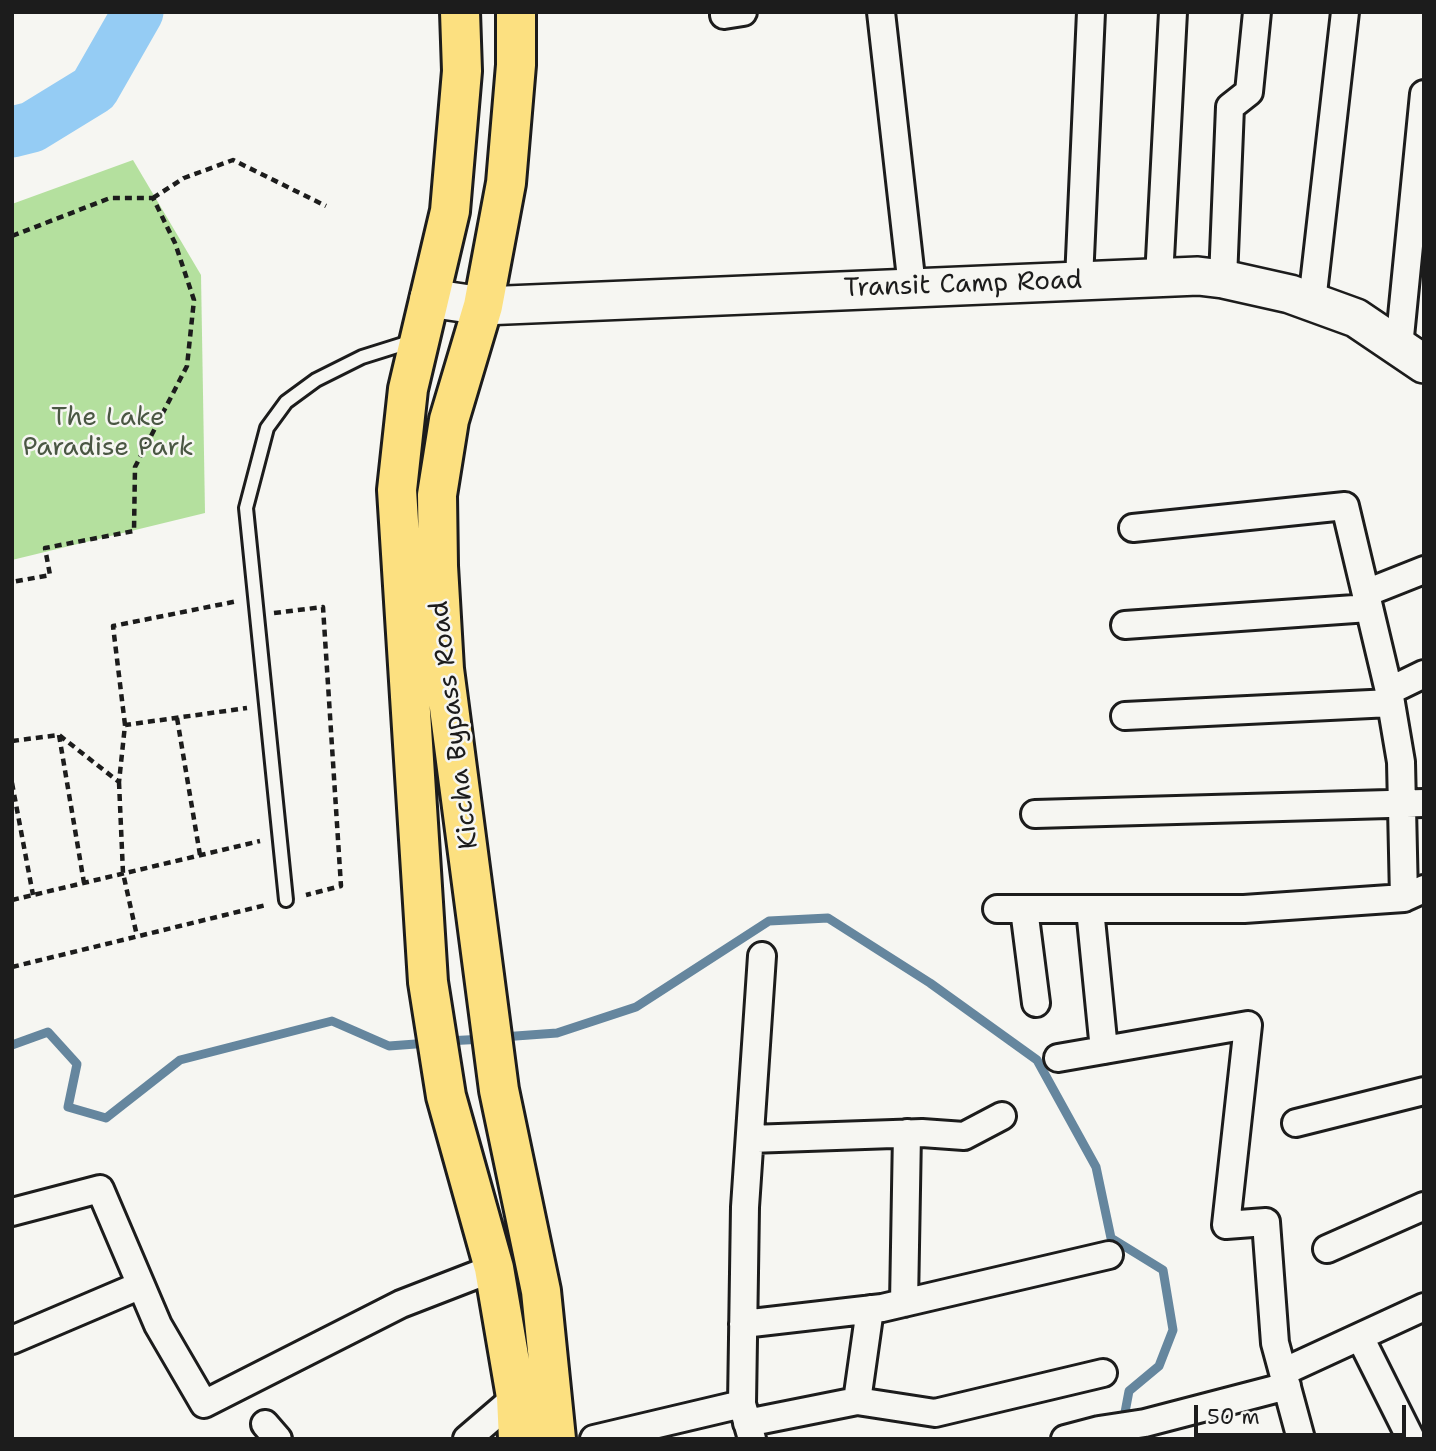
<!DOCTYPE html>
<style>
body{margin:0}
#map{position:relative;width:1436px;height:1451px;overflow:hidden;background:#f6f6f2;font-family:"Shantell Sans",sans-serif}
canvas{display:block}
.frame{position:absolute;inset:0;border:14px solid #1c1c1c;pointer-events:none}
.scale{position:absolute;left:1194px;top:1405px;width:212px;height:32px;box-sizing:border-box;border:4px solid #1c1c1c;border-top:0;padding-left:9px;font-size:21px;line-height:24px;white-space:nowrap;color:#1c1c1c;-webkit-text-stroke:5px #f6f6f2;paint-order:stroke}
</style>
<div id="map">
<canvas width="1436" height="1451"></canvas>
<div class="frame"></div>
<div class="scale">50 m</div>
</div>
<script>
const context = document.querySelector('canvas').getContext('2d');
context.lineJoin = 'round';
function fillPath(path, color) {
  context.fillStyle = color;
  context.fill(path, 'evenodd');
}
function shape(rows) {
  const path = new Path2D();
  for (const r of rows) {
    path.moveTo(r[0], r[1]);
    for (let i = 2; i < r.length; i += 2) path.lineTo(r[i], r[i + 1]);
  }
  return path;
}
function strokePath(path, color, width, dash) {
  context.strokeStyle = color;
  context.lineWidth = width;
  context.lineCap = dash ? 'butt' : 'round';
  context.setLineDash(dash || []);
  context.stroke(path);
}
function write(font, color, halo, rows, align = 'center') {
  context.font = font + ' "Shantell Sans",sans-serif';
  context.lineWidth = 5;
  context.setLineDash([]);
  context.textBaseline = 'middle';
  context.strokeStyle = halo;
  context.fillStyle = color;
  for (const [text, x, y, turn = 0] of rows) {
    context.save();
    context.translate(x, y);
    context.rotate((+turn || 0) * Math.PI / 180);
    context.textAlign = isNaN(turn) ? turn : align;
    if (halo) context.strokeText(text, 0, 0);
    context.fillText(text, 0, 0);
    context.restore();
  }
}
const green = shape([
 [133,160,201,275,205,513,12,560,12,204]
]);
const stream = shape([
 [502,1037,557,1033,636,1007,769,921,828,918,930,983,1037,1060,1096,1167,1111,1238,1163,1270,1173,1330,1159,1366,1129,1391,1123,1423],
 [446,1041,485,1039],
 [12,1045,48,1032,77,1064,68,1107,106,1118,180,1060,332,1021,389,1046,429,1043]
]);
const river = shape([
 [12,132,32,127,94,89,138,12]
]);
const path = shape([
 [153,198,184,178,233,160,326,206],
 [12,236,110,198,153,198,175,243,194,300,187,366,135,467,134,531,45,548,50,575,12,582],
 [274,613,323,607,341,886,306,895],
 [177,718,200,855],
 [125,725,113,626,238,601],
 [59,735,84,883],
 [12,741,59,735,119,782,125,725,247,708],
 [119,782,123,873,137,936],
 [12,783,33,895],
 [12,900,260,841],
 [12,967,266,905]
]);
const service = shape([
 [286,900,246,508,267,428,286,402,316,380,362,357,413,341]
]);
const minor = shape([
 [881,12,912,287],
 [724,15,743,12],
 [1159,278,1173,12],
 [1223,279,1230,107,1249,92,1257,12],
 [1079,280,1091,12],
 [1312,302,1345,12],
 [1399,347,1424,94],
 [1133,528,1345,506,1389,691,1401,762,1404,898],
 [1366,593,1424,570],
 [1125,625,1369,608],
 [1389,691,1424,674],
 [1125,716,1391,703],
 [1035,814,1424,803],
 [997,909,1244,909,1404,898,1424,889],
 [1024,909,1036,1003],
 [1090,909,1104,1050],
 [1058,1058,1248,1025,1226,1225,1266,1222,1275,1343,1301,1439],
 [1296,1123,1424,1091],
 [750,1139,922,1133,964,1136,1002,1116],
 [12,1212,100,1189,158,1325,204,1404,401,1304,494,1268],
 [1327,1249,1424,1206],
 [904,1303,907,1133],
 [743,1324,882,1308,1109,1255],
 [1360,1337,1411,1439],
 [12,1340,141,1285],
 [1283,1372,1424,1307],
 [857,1401,870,1309],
 [747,1423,857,1401,935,1413,1103,1373],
 [265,1424,278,1439],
 [467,1439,516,1397],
 [594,1439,742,1404],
 [752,1439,742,1404,745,1207,762,956],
 [1065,1439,1099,1430,1145,1423,1287,1386]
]);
const secondary = shape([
 [429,298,483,306,1198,276,1223,279,1290,294,1356,318,1424,364]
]);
const primary = shape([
 [460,12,462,71,450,211,408,389,397,490,428,982,446,1096,494,1268,516,1397,518,1439],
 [516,12,516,65,506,183,483,306,449,420,437,495,438,566,444,669,499,1090,541,1291,556,1439]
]);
const streetNames = [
 ["Transit Camp Road",963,285,-2],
 ["Kiccha Bypass Road",455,725,-97]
];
const parkNames = [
 ["The Lake",108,418],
 ["Paradise Park",108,448]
];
fillPath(green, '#b4e09e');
strokePath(stream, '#65869e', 9);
strokePath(river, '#95ccf4', 51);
strokePath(service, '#1c1c1c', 18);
strokePath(minor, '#1c1c1c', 32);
strokePath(secondary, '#1c1c1c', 42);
strokePath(primary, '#1c1c1c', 44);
strokePath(path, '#1c1c1c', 4.5, [7, 5]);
strokePath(service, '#f6f6f2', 12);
strokePath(minor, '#f6f6f2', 26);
strokePath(secondary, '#f6f6f2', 37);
strokePath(primary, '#fce080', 38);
write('26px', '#1c1c1c', '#f6f6f2', streetNames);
write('26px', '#4a5743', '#f6f6f2', parkNames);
</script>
